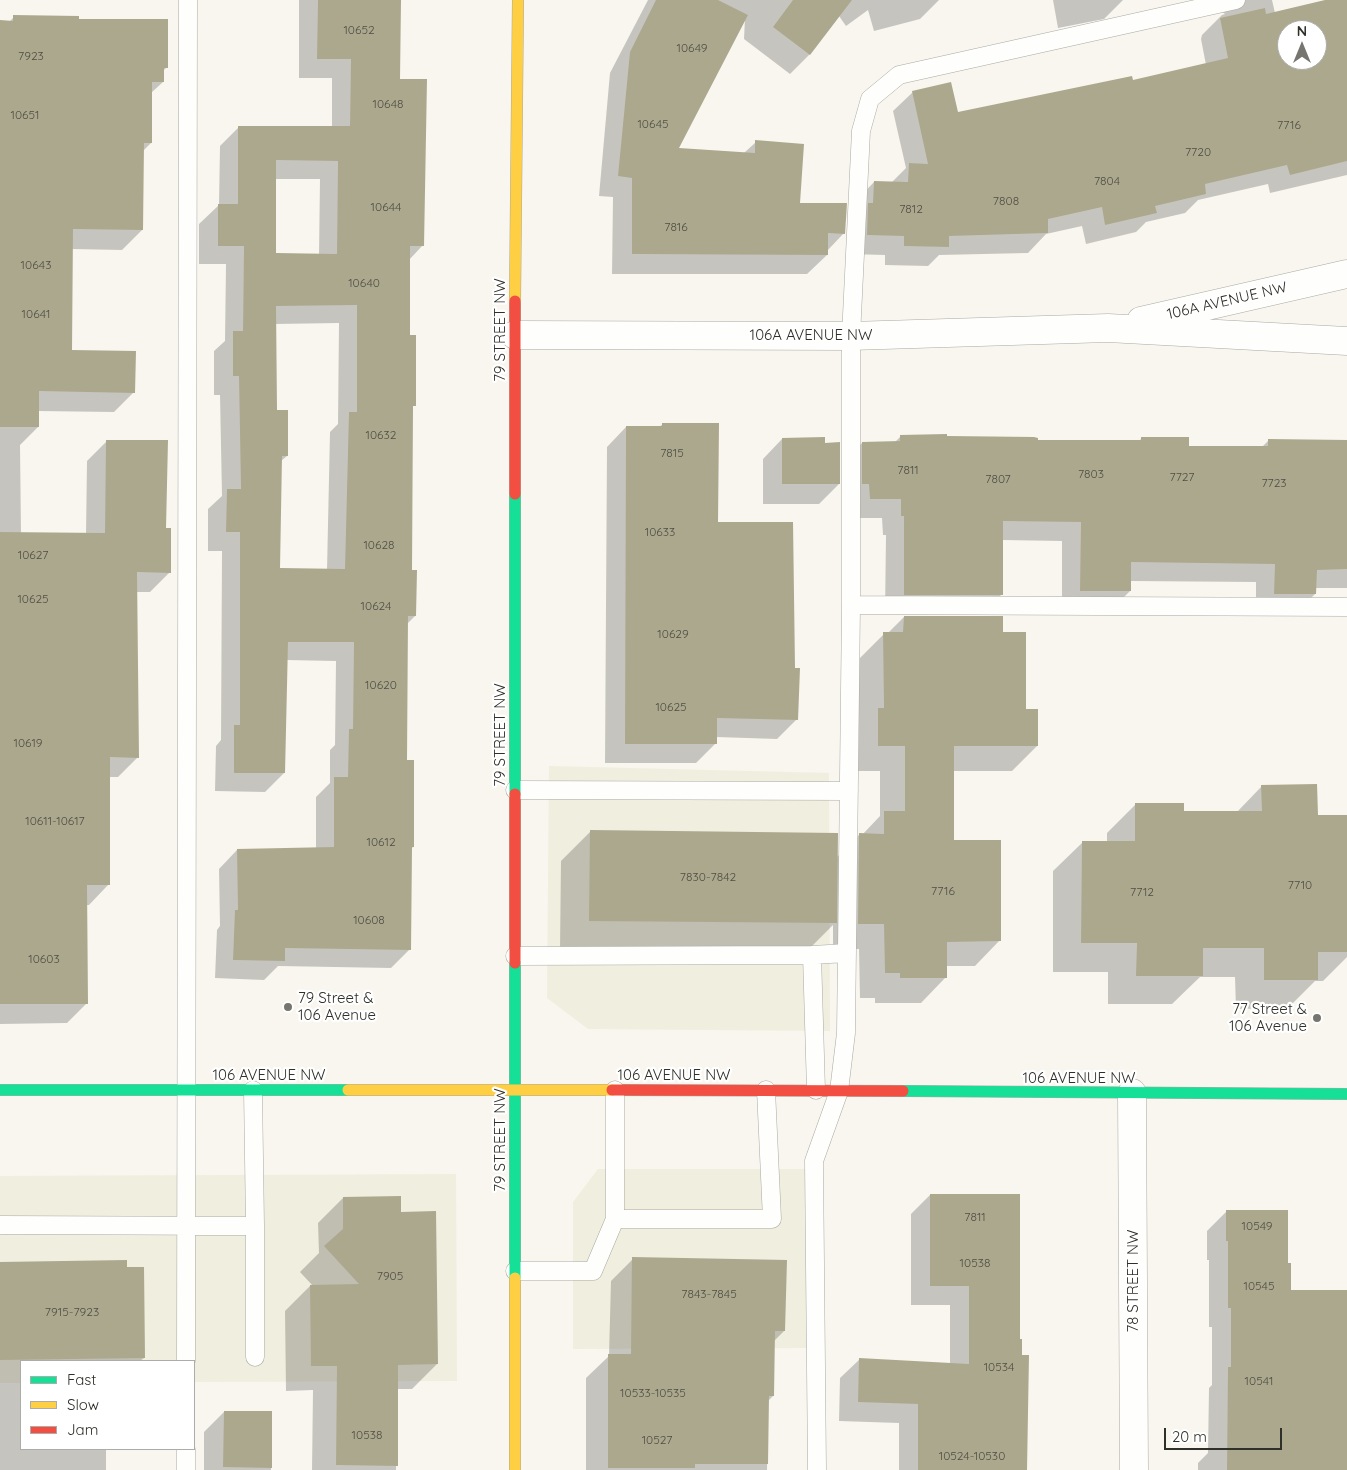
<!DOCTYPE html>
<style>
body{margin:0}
#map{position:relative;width:1347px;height:1470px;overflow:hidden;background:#f8f6ee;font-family:Quicksand,sans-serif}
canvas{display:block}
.legend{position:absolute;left:20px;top:1360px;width:175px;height:90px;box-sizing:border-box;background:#fff;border:1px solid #acacaa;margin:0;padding:6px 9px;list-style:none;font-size:15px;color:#30302a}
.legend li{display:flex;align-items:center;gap:10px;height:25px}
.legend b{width:25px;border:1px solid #acacaa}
.north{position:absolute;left:1277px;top:20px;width:50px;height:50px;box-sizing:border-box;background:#fff;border:1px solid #acacaa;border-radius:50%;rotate:0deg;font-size:14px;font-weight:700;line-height:20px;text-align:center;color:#30302a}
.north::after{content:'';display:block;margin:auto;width:18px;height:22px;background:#76756f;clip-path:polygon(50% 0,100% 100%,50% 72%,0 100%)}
.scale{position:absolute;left:1164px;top:1428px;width:118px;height:22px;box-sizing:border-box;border:2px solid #30302a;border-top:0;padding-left:6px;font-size:15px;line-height:18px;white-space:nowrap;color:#30302a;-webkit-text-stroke:4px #fff;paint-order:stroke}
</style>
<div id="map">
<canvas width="1347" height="1470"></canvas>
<ul class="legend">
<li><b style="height:6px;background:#16e098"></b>Fast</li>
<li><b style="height:6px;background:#ffcf43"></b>Slow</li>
<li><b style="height:6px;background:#f24e42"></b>Jam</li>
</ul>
<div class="north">N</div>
<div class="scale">20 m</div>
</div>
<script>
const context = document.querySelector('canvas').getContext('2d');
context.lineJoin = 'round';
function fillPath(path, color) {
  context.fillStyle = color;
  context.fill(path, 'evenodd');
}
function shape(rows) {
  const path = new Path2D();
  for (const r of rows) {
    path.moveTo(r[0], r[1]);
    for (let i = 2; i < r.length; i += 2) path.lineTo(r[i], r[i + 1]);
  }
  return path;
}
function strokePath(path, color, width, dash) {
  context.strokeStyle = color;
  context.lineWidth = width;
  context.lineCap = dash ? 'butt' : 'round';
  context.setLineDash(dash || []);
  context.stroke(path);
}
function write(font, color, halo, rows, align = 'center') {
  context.font = font + ' Quicksand,sans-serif';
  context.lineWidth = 4.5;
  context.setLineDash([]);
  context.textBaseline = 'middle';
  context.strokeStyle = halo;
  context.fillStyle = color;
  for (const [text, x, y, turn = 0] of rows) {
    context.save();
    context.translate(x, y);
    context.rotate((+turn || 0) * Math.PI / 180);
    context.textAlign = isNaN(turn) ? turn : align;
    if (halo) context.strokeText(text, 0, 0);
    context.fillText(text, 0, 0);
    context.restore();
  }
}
const built = shape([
 [549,766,829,773,830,1031,588,1029,547,998],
 [598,1169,808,1169,808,1348,573,1349,573,1202],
 [456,1174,457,1381,194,1382,194,1361,21,1361,21,1383,0,1383,0,1176]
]);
const shadow = shape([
 [299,0,399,0,399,80,423,245,409,260,409,336,414,405,412,408,410,571,415,616,407,624,405,761,413,847,411,849,410,949,391,968,278,966,264,980,215,978,217,930,220,926,219,869,237,850,316,849,316,797,330,783,330,750,335,745,336,661,286,660,284,773,265,792,215,791,216,746,221,740,222,551,208,551,208,509,222,496,220,395,214,395,214,351,225,341,226,264,199,264,199,224,219,205,220,146,239,127,332,127,332,78,299,78],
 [275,179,320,179,319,255,275,254],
 [339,323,338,424,330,432,327,570,279,569,281,461,287,456,276,412,275,324],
 [648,0,939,0,920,19,874,31,868,10,846,26,839,16,810,54,790,74,744,39,745,18,677,149,744,153,756,142,799,205,844,233,827,251,827,255,807,274,612,274,613,197,599,196,610,73],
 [1053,0,1123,0,1104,19,1058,28],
 [1196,0,1272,0,1275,13,1330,0,1347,0,1347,175,1270,193,1268,184,1198,200,1185,213,1146,222,1136,232,1086,244,1082,226,1046,234,1028,253,939,255,928,266,885,265,885,255,848,254,855,202,874,182,891,183,906,168,893,111,913,92,957,113,1132,81,1206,65,1201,39,1202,35,1222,15,1225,14,1219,9,1198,12],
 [1287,30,1317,30,1317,60,1287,60],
 [14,17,77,20,167,67,163,71,163,82,151,93,151,143,143,151,142,230,122,250,71,249,71,352,134,392,114,412,38,411,38,427,20,445,21,534,86,534,87,461,107,441,165,529,170,572,150,592,136,592,138,757,118,777,108,777,108,885,89,905,86,905,87,1003,67,1023,0,1024,0,22,9,22],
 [663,424,717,524,794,670,797,719,777,739,716,737,716,743,696,763,605,763,607,447,626,427,659,427],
 [901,436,1036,441,1139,441,1142,438,1188,447,1262,447,1269,440,1347,441,1347,588,1315,588,1315,594,1296,613,1256,613,1256,582,1130,581,1130,591,1111,610,1062,609,1062,541,1002,540,1002,594,982,614,885,613,886,535,883,535,882,518,851,518,843,463,862,443,894,443],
 [782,439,824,444,839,484,819,504,763,504,763,459],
 [904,617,1002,633,1037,746,1012,771,952,771,952,841,1000,940,975,966,946,966,946,977,921,1003,875,1003,875,998,860,998,859,949,833,949,833,925,806,952,560,949,561,861,590,832,836,858,859,835,862,835,880,816,880,771,853,771,853,735,859,728,859,659,884,634,887,634],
 [1262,786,1316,816,1347,816,1347,957,1323,981,1315,981,1288,1008,1236,1009,1235,977,1200,977,1172,1004,1108,1004,1108,972,1053,972,1053,871,1083,842,1107,842,1107,833,1136,804,1183,813,1236,813],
 [930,1195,1019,1341,1026,1470,899,1470,899,1423,839,1421,840,1378,860,1359,950,1364,950,1305,911,1305,911,1214],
 [343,1198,400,1213,437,1364,412,1389,397,1389,396,1470,312,1470,313,1390,286,1391,285,1311,310,1286,313,1286,300,1272,319,1253,318,1223],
 [1226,1212,1287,1265,1289,1291,1347,1291,1347,1470,1198,1470,1198,1463,1208,1453,1209,1388,1212,1385,1212,1327,1209,1327,1209,1260,1207,1260,1207,1231],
 [633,1259,784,1331,774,1341,773,1396,768,1401,767,1470,586,1470,586,1378,609,1356,611,1281],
 [0,1263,144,1358,140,1361,21,1361,21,1449,106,1449,106,1470,0,1470],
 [224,1412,271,1413,271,1470,204,1470,204,1432]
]);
const building = shape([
 [318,0,401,0,400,79,427,79,424,246,410,246,410,335,416,335,416,406,413,406,412,570,417,570,416,616,408,616,407,760,414,760,414,847,412,847,411,950,285,948,285,961,233,960,235,910,238,910,237,849,334,847,334,777,348,777,349,729,353,729,354,642,288,642,285,773,234,773,234,725,240,725,240,532,226,532,227,489,241,489,239,376,233,376,233,331,243,331,244,246,218,246,218,204,238,204,238,126,350,126,351,59,317,59],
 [276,160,338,161,337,254,276,253],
 [357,305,357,412,349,412,345,569,280,568,282,456,288,456,288,410,277,410,276,306],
 [656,0,718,0,748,15,679,148,755,153,755,140,804,144,800,203,847,203,845,234,828,233,828,255,632,254,632,178,618,176,630,52],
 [793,0,852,0,810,55,773,27],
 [1325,0,1347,0,1347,161,1290,175,1287,165,1205,184,1206,194,1155,206,1157,213,1105,225,1102,207,1048,219,1048,233,949,236,949,247,904,246,904,236,867,235,868,203,873,203,874,181,908,182,909,163,928,164,912,91,951,82,958,112,1132,76,1133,80,1228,58,1220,18,1265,8,1266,14],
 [1287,30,1317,30,1317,60,1287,60],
 [13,15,79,16,79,19,168,19,168,68,164,68,164,82,152,82,152,143,144,143,143,230,73,229,72,350,136,351,135,393,39,391,39,427,0,427,0,20,13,21],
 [662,423,719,423,718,522,793,522,795,668,800,668,798,720,717,718,717,744,625,744,626,426,662,426],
 [947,434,947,436,1034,437,1038,438,1038,440,1141,440,1141,437,1189,437,1189,446,1268,446,1268,439,1347,440,1347,569,1317,570,1316,594,1274,594,1275,564,1131,562,1131,591,1080,591,1081,522,1003,521,1003,595,904,595,904,516,901,516,901,499,870,499,869,484,862,484,862,442,900,441,900,435],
 [825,437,825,443,840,442,840,484,782,484,782,438],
 [106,440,168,440,166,528,171,528,171,573,137,572,139,758,110,757,110,885,87,885,88,1004,0,1004,0,532,105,533],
 [904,616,1003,616,1003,632,1026,632,1026,709,1038,709,1038,746,954,746,954,840,1001,840,1001,941,947,942,947,978,900,978,900,973,885,973,884,924,858,924,859,833,884,834,884,811,905,811,905,746,878,746,878,708,884,708,883,632,903,632],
 [1317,784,1318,815,1347,815,1347,952,1318,952,1318,980,1264,980,1264,948,1203,948,1203,976,1136,976,1137,943,1081,943,1082,841,1135,841,1135,803,1184,803,1184,811,1262,811,1261,785],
 [590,830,838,833,837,923,589,921],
 [930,1194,1020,1194,1020,1339,1022,1339,1022,1355,1029,1355,1027,1470,918,1470,918,1404,858,1402,859,1358,969,1364,969,1286,930,1286],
 [401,1196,401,1212,436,1211,438,1364,398,1365,398,1466,336,1465,337,1366,311,1366,310,1285,359,1284,324,1246,343,1229,343,1197],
 [1226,1210,1288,1210,1288,1263,1291,1263,1291,1290,1347,1290,1347,1470,1227,1470,1228,1367,1231,1367,1231,1308,1228,1308,1228,1241,1226,1241],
 [632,1257,787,1260,785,1331,775,1331,774,1396,769,1396,768,1464,695,1464,695,1468,608,1468,608,1354,631,1354],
 [127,1260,127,1267,144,1267,145,1358,0,1360,0,1262],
 [224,1411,272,1411,272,1468,223,1467]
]);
const lane = shape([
 [851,605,1347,607],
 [515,790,849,791],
 [812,955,847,953],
 [515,956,812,955,816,1090],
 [615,1219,772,1219,766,1090],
 [0,1225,255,1226,253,1090],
 [255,1226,255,1357],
 [515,1271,593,1271,615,1219,615,1090],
 [186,1361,188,0],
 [186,1449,186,1470],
 [817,1470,814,1161,839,1091,846,1033,851,605,851,336,861,131,870,99,899,75,1236,0]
]);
const street = shape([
 [1141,321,1347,274],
 [515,335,851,336,1108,328,1347,341],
 [1132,1093,1134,1470]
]);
const fast = shape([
 [515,494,515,794],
 [515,963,515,1278],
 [0,1090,348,1090],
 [903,1091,1347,1094]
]);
const slow = shape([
 [515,301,518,0],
 [348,1090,612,1090],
 [515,1278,515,1470]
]);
const jam = shape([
 [515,494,515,301],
 [515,794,515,963],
 [612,1090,903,1091]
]);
const markers = [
 [288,1007,5,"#76756f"],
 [1317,1018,5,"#76756f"]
];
const numberNames = [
 ["10652",359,30],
 ["10649",692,48],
 ["7923",31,56],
 ["10648",388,104],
 ["10651",25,115],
 ["10645",653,124],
 ["7716",1289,125],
 ["7720",1198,152],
 ["7804",1107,181],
 ["7808",1006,201],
 ["10644",386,207],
 ["7812",911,209],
 ["7816",676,227],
 ["10643",36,265],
 ["10640",364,283],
 ["10641",36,314],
 ["10632",381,435],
 ["7815",672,453],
 ["7811",908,470],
 ["7803",1091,474],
 ["7727",1182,477],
 ["7807",998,479],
 ["7723",1274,483],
 ["10633",660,532],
 ["10628",379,545],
 ["10627",33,555],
 ["10625",33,599],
 ["10624",376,606],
 ["10629",673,634],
 ["10620",381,685],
 ["10625",671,707],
 ["10619",28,743],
 ["10611-10617",55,821],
 ["10612",381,842],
 ["7830-7842",708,877],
 ["7710",1300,885],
 ["7716",943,891],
 ["7712",1142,892],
 ["10608",369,920],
 ["10603",44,959],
 ["7811",975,1217],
 ["10549",1257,1226],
 ["10538",975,1263],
 ["7905",390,1276],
 ["10545",1259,1286],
 ["7843-7845",709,1294],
 ["7915-7923",72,1312],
 ["10534",999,1367],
 ["10541",1259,1381],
 ["10533-10535",653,1393],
 ["10538",367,1435],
 ["10527",657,1440],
 ["10524-10530",972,1456]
];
const streetNames = [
 ["106A AVENUE NW",1227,301,-13],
 ["79 STREET NW",500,330,-90],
 ["106A AVENUE NW",811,335],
 ["79 STREET NW",500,735,-90],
 ["106 AVENUE NW",269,1075],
 ["106 AVENUE NW",674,1075],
 ["106 AVENUE NW",1079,1078],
 ["79 STREET NW",500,1140,-90],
 ["78 STREET NW",1133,1281,-90]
];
const poiNames = [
 ["79 Street &",298,998],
 ["106 Avenue",298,1015],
 ["77 Street &",1307,1009,"right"],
 ["106 Avenue",1307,1026,"right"]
];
fillPath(built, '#f0eede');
fillPath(shadow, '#0003');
fillPath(building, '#aca88e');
strokePath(lane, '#aaa9a3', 19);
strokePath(street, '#aaa9a3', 29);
strokePath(fast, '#aaa9a3', 12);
strokePath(slow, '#aaa9a3', 12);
strokePath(jam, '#aaa9a3', 12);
strokePath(lane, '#fefefc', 18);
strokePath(street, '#fefefc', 28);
strokePath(fast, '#16e098', 11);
strokePath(slow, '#ffcf43', 11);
strokePath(jam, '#f24e42', 11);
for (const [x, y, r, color] of markers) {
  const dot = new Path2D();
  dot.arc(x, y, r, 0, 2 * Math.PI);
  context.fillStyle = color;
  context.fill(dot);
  strokePath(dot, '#fff', 2);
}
write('12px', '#4f4e43', null, numberNames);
write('15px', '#30302a', '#fff', streetNames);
write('15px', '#30302a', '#fff', poiNames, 'left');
</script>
